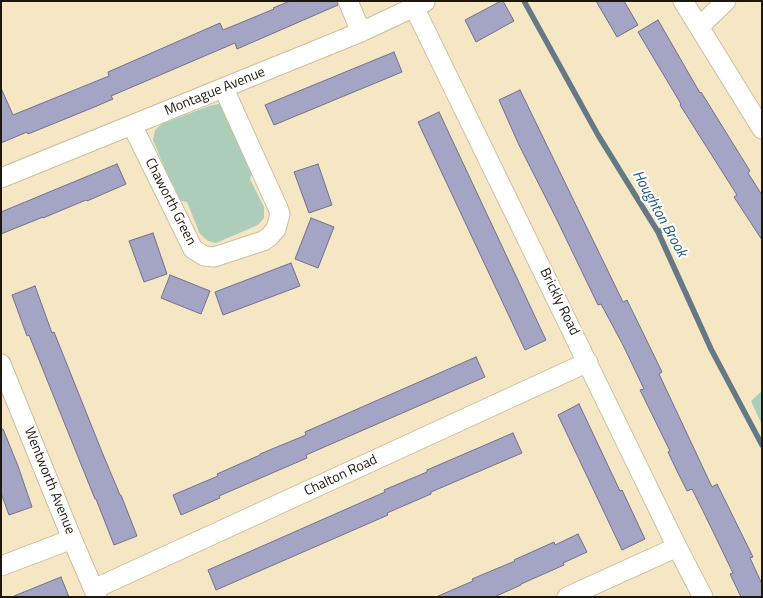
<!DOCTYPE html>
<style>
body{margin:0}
#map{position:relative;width:763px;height:598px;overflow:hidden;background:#f5e6c4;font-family:"Titillium Web",sans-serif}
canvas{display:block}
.frame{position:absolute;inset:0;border:2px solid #1e180c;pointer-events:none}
</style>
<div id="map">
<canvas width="763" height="598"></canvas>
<div class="frame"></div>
</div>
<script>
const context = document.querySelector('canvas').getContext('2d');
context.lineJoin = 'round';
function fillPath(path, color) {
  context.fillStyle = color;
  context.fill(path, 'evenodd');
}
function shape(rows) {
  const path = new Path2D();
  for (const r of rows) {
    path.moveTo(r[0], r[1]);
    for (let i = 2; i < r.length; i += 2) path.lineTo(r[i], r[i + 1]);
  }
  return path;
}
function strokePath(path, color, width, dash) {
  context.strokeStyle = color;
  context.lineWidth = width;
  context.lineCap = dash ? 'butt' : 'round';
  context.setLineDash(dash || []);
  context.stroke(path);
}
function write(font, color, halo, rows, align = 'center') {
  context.font = font + ' "Titillium Web",sans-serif';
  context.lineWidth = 4.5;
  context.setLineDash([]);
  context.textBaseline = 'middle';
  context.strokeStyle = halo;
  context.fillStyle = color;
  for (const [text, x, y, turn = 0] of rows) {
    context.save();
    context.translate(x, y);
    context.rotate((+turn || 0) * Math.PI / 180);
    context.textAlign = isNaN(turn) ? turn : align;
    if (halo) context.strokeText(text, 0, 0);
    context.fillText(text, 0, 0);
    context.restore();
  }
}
const green = shape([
 [223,103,254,169,250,179,264,207,264,218,258,225,216,243,208,241,200,234,187,202,178,200,153,140,155,130,162,124,209,106],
 [762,391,762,425,751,401]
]);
const stream = shape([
 [524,1,598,135,658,232,711,349,762,445],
 [658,232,666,228]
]);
const building = shape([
 [290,1,337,1,338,5,237,49,235,43,111,96,113,99,92,108,28,134,27,132,1,143,1,88,13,115,109,76,108,72,220,23,223,30,274,9,273,8,290,1],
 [501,1,503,1,514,21,476,42,465,20,501,1],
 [596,1,624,1,638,25,617,37,596,1],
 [658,20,700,93,701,92,750,171,748,173,762,195,762,240,734,197,737,195,680,105,681,104,638,32,658,20],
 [394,52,402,72,274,125,265,105,394,52],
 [520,90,623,302,627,300,662,372,659,374,712,487,717,484,753,557,750,558,762,584,762,597,741,597,730,574,733,573,704,513,692,489,687,491,677,471,668,452,670,451,640,390,644,389,623,345,601,304,598,305,556,218,519,145,499,100,520,90],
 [439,112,546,340,525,350,418,122,439,112],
 [117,164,126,184,87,201,86,200,43,218,43,217,1,234,1,212,117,164],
 [318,164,332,205,309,213,294,172,318,164],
 [311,218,334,227,318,268,295,259,311,218],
 [153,233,167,274,144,282,129,241,153,233],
 [291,263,300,286,223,315,215,292,291,263],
 [170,275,210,291,201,314,161,298,170,275],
 [35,286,52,333,54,332,102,452,120,495,121,495,137,536,114,545,96,499,95,499,29,335,27,336,12,295,35,286],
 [476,357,485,377,306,455,307,458,219,496,220,498,181,515,173,495,218,476,217,474,260,455,260,454,306,435,305,432,476,357],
 [579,404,620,491,622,490,645,539,622,550,558,415,579,404],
 [1,429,3,429,18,466,32,507,9,515,1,493,1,429],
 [513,433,522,453,431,492,431,494,387,513,388,515,216,590,208,570,385,492,384,490,427,472,427,470,513,433],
 [578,534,587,552,563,563,564,565,521,584,521,585,494,597,436,597,473,581,472,579,515,561,514,560,554,542,555,545,578,534],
 [61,577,69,597,14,597,14,596,61,577]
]);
const minor = shape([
 [348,1,361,32],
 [683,1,762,129],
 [414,7,677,547,703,597],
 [699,27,726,1],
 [132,125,193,249,204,256,214,257,263,241,269,237,276,229,280,214,278,208,224,89],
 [1,178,361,32,425,2],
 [1,364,72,539,97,597],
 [1,566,72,539],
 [94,589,588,362],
 [567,597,677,547]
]);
const streetNames = [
 ["Montague Avenue",215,92,-22],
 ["Chaworth Green",170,202,63],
 ["Brickly Road",559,302,64],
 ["Chalton Road",341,476,-25],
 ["Wentworth Avenue",49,481,68]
];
const waterNames = [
 ["Houghton Brook",659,214,61]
];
fillPath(green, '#adcdbb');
strokePath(stream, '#657985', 5.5);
fillPath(building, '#a4a4c4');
strokePath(building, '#71708e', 1);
strokePath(minor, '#cdbe9e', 21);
strokePath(minor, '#fff', 19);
write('14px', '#1e180c', '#fff', streetNames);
write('italic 15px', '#245c7b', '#fff', waterNames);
</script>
